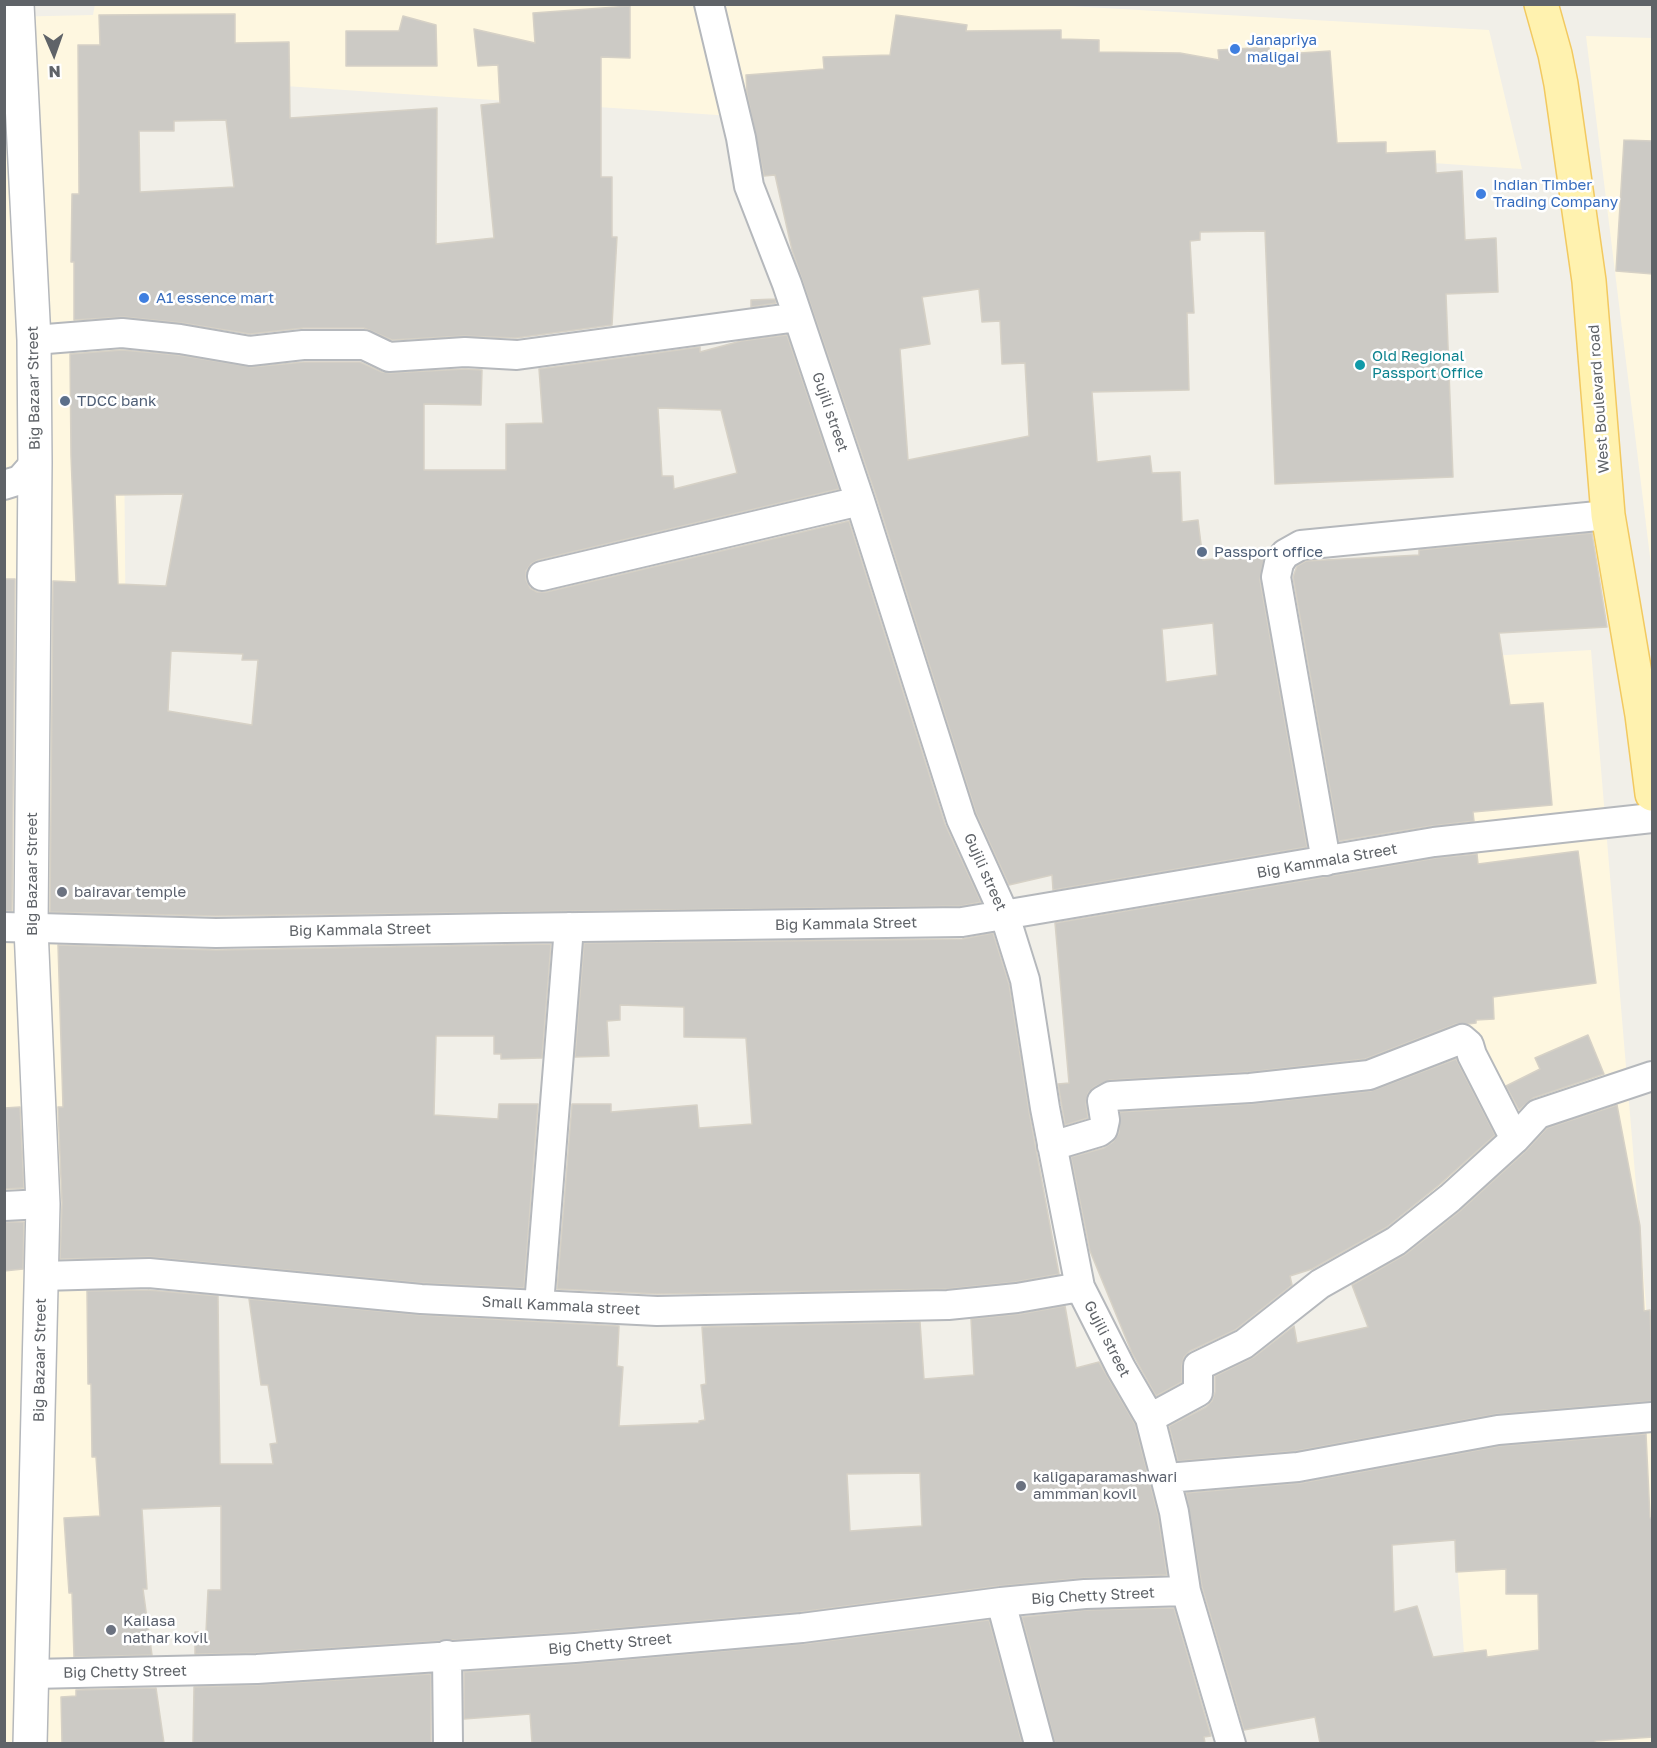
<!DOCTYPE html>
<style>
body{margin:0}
#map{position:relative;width:1657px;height:1748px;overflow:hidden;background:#f1efe8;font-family:"Golos Text",sans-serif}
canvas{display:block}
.frame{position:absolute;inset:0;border:6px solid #5f6368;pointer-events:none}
.north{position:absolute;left:24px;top:24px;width:60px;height:60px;-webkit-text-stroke:4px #fff;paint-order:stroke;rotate:178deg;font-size:16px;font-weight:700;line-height:24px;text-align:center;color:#5f6368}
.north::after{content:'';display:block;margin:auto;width:21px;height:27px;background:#5f6368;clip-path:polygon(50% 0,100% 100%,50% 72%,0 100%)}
</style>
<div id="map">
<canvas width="1657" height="1748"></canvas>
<div class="frame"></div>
<div class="north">N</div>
</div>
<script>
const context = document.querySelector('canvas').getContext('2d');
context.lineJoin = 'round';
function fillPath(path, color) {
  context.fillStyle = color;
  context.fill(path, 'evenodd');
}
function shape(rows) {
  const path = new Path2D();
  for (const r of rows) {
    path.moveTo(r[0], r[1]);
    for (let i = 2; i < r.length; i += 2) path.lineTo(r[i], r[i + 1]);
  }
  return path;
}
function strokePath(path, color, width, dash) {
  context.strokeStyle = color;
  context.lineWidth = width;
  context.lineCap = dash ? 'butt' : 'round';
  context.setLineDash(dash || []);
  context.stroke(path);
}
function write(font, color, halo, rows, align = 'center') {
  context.font = font + ' "Golos Text",sans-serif';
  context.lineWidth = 5;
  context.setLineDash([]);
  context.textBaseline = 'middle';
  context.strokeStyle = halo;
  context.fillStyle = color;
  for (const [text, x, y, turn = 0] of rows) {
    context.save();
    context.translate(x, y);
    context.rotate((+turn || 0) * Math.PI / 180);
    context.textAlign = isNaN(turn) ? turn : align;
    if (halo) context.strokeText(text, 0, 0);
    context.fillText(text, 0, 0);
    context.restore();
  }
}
const commercial = shape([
 [95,4,1034,4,1489,30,1522,169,121,75,135,1743,5,1743,4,17,93,15],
 [1586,36,1652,38,1652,573],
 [1591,650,1652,1376,1652,1743,1471,1743,1387,662]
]);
const building = shape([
 [630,6,630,58,601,57,601,177,612,177,612,237,617,237,612,325,516,338,464,336,392,340,364,328,303,328,250,334,182,323,124,317,74,320,74,262,71,262,72,194,79,194,78,45,100,45,99,15,235,14,235,43,289,42,290,118,437,108,436,244,494,238,481,105,500,103,498,65,478,66,474,29,535,43,533,13,630,6],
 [226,120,234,187,140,192,139,131,174,131,174,121,226,120],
 [896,15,967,25,966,31,1061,30,1061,39,1099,40,1099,52,1180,53,1219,60,1218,50,1269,47,1270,55,1330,51,1337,143,1386,142,1386,153,1435,151,1436,173,1462,171,1465,240,1496,238,1498,292,1446,294,1453,477,1275,484,1265,231,1200,232,1200,240,1190,241,1194,313,1187,313,1189,390,1092,392,1097,462,1150,456,1152,473,1180,472,1182,522,1198,520,1203,560,1265,554,1260,580,1307,847,1053,890,1052,875,1009,885,976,813,876,496,792,250,775,175,764,176,747,94,746,75,824,69,823,57,890,55,896,15],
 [979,289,982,322,1000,321,1002,364,1025,363,1029,436,908,460,900,349,930,344,922,297,979,289],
 [1213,623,1217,675,1166,682,1162,629,1213,623],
 [403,16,436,25,437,66,346,66,346,31,399,31,403,16],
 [1624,140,1653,141,1653,274,1616,271,1624,140],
 [775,299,776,303,751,307,751,300,775,299],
 [787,335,839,489,538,560,531,564,526,571,526,580,530,588,537,592,546,592,849,521,945,824,981,902,961,906,216,916,50,912,53,581,76,582,71,456,70,354,122,350,178,355,252,367,304,362,360,362,382,372,390,373,465,369,482,370,481,405,424,404,424,470,506,470,506,424,543,423,539,369,700,347,700,352,741,341,787,335],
 [658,408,721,410,737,473,674,489,673,476,662,476,658,408],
 [183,494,166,586,118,584,115,495,183,494],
 [171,651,243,654,242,660,258,660,252,725,168,711,171,651],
 [1592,533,1607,627,1499,633,1510,705,1543,703,1552,805,1473,812,1474,821,1431,826,1339,841,1293,577,1297,566,1306,561,1419,555,1419,550,1592,533],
 [4,579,15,579,12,911,4,911,4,579],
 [1578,851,1596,983,1493,997,1494,1019,1476,1020,1476,1023,1468,1024,1456,1024,1365,1059,1249,1072,1110,1080,1094,1087,1088,1093,1086,1104,1088,1118,1065,1125,1058,1084,1069,1083,1055,923,1436,858,1477,854,1478,864,1578,851],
 [993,933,1009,984,1029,1111,1059,1274,1015,1282,947,1289,657,1294,557,1289,572,1104,611,1104,611,1112,697,1105,699,1128,752,1124,746,1038,684,1037,684,1007,620,1005,620,1020,607,1021,609,1056,575,1057,584,943,962,939,993,933],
 [551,944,542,1058,501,1059,501,1054,494,1054,494,1036,436,1036,434,1115,498,1119,499,1104,538,1104,524,1288,422,1283,150,1257,60,1259,62,1203,58,1107,63,1107,58,945,216,950,551,944],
 [1588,1035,1604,1074,1533,1098,1519,1110,1506,1086,1540,1069,1535,1058,1588,1035],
 [1456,1059,1495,1135,1439,1185,1387,1227,1312,1269,1290,1276,1292,1285,1235,1330,1190,1351,1184,1357,1182,1365,1182,1382,1156,1396,1132,1353,1090,1251,1071,1157,1104,1148,1113,1142,1119,1133,1120,1112,1251,1104,1371,1091,1456,1059],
 [1617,1105,1640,1226,1644,1311,1650,1310,1653,1401,1497,1414,1296,1451,1178,1461,1169,1426,1206,1407,1212,1401,1215,1392,1215,1376,1254,1357,1294,1326,1297,1343,1368,1327,1352,1285,1406,1254,1460,1211,1526,1151,1547,1128,1617,1105],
 [20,1107,24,1188,4,1189,4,1108,20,1107],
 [4,1222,24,1222,23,1269,4,1271,4,1222],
 [148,1290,218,1296,220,1464,273,1464,270,1444,277,1443,268,1385,261,1385,249,1299,420,1315,619,1326,617,1366,623,1367,619,1426,699,1423,699,1421,705,1420,701,1385,706,1384,702,1327,920,1322,924,1379,974,1375,971,1319,1020,1314,1065,1306,1076,1368,1099,1362,1135,1424,1158,1515,1167,1575,1084,1578,999,1586,800,1612,574,1632,256,1653,195,1654,195,1632,206,1632,208,1590,221,1590,221,1506,142,1509,147,1589,143,1589,152,1655,74,1657,72,1593,69,1593,64,1518,100,1516,96,1457,92,1457,91,1384,88,1384,87,1291,148,1290],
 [920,1473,922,1526,850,1531,847,1474,920,1473],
 [1646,1434,1650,1518,1653,1518,1653,1737,1595,1741,1595,1743,1320,1743,1315,1717,1244,1730,1202,1587,1186,1493,1301,1483,1500,1446,1646,1434],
 [1455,1540,1456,1572,1506,1569,1506,1594,1538,1594,1539,1650,1487,1657,1486,1650,1433,1657,1417,1606,1394,1612,1392,1545,1455,1540],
 [1174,1608,1211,1736,1204,1737,1205,1743,1055,1743,1022,1617,1086,1610,1174,1608],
 [989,1620,1022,1743,532,1743,530,1714,464,1719,464,1672,576,1664,803,1644,989,1620],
 [431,1674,431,1743,193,1743,194,1687,258,1685,431,1674],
 [156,1688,164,1743,62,1743,61,1697,76,1696,76,1690,156,1688]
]);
const minor = shape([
 [709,4,741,138,749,186,787,284,860,501,961,819,1005,916,1025,980,1045,1108,1080,1287,1121,1368,1150,1418,1174,1512,1186,1591,1231,1744],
 [34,340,122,333,180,339,250,351,303,345,364,345,389,357,465,352,517,355,798,317],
 [4,485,20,480,35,463],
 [542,576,860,501],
 [1326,861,1276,577,1279,563,1285,554,1301,545,1608,515],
 [4,927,216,933,505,928,962,922,1434,842,1652,818],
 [1052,1146,1099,1132,1103,1129,1105,1120,1102,1101,1111,1096,1250,1088,1369,1075,1462,1039,1469,1045,1472,1055,1515,1139],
 [4,1206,43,1204],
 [42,1276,149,1273,421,1299,657,1311,948,1305,1017,1298,1080,1287],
 [539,1305,569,927],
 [1150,1418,1198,1392,1198,1366,1244,1344,1320,1284,1396,1241,1450,1198,1515,1139,1538,1114,1652,1076],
 [1167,1478,1298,1467,1498,1430,1652,1417],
 [1001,1602,1039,1744],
 [447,1655,448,1744],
 [32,1674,257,1669,575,1648,802,1628,1001,1602,1085,1594,1186,1591]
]);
const tertiary = shape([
 [17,4,34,340,35,463,31,928,43,1204,30,1744]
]);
const primary = shape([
 [1541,4,1555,54,1561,84,1589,281,1608,515,1642,715,1652,794]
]);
const markers = [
 [1235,49,6,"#3f7fe0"],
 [1481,194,6,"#3f7fe0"],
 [144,298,6,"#3f7fe0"],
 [1360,365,6,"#0f9aa8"],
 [65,401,6,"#5c6f8a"],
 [1202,552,6,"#5c6f8a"],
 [62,892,6,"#6b7280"],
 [1021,1486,6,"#6b7280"],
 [111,1630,6,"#6b7280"]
];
const shopNames = [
 ["Janapriya",1247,40],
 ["maligai",1247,57],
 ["Indian Timber",1493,185],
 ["Trading Company",1493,202],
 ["A1 essence mart",156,298]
];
const cultureNames = [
 ["Old Regional",1372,356],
 ["Passport Office",1372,373]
];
const streetNames = [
 ["Big Bazaar Street",34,388,-91],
 ["West Boulevard road",1599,399,-94],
 ["Gujili street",830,412,71],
 ["Big Kammala Street",1327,861,-10],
 ["Gujili street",985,872,66],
 ["Big Bazaar Street",32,874,-90],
 ["Big Kammala Street",846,924,-1],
 ["Big Kammala Street",360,930,-1],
 ["Small Kammala street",561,1306,3],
 ["Gujili street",1107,1339,63],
 ["Big Bazaar Street",40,1360,-89],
 ["Big Chetty Street",1093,1596,-3],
 ["Big Chetty Street",610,1644,-5],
 ["Big Chetty Street",125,1672,-1]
];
const serviceNames = [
 ["TDCC bank",77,401],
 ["Passport office",1214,552]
];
const worshipNames = [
 ["bairavar temple",74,892],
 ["kaligaparamashwari",1033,1477],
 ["ammman kovil",1033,1494],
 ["Kailasa",123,1621],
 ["nathar kovil",123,1638]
];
fillPath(commercial, '#fef7e0');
fillPath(building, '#cccac5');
strokePath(building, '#d6d1c6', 1.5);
strokePath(minor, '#b5b8bc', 32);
strokePath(tertiary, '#b5b8bc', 36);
strokePath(primary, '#f2c960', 36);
strokePath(minor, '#fff', 28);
strokePath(tertiary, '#fff', 33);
strokePath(primary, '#fff2af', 33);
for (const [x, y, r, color] of markers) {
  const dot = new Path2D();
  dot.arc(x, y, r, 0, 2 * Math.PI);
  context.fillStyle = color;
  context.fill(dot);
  strokePath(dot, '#fff', 2);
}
write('15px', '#366cbe', '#fff', shopNames, 'left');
write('15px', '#0d838f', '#fff', cultureNames, 'left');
write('15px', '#5f6368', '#fff', streetNames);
write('15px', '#4e5e75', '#fff', serviceNames, 'left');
write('15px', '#5b616d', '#fff', worshipNames, 'left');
</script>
